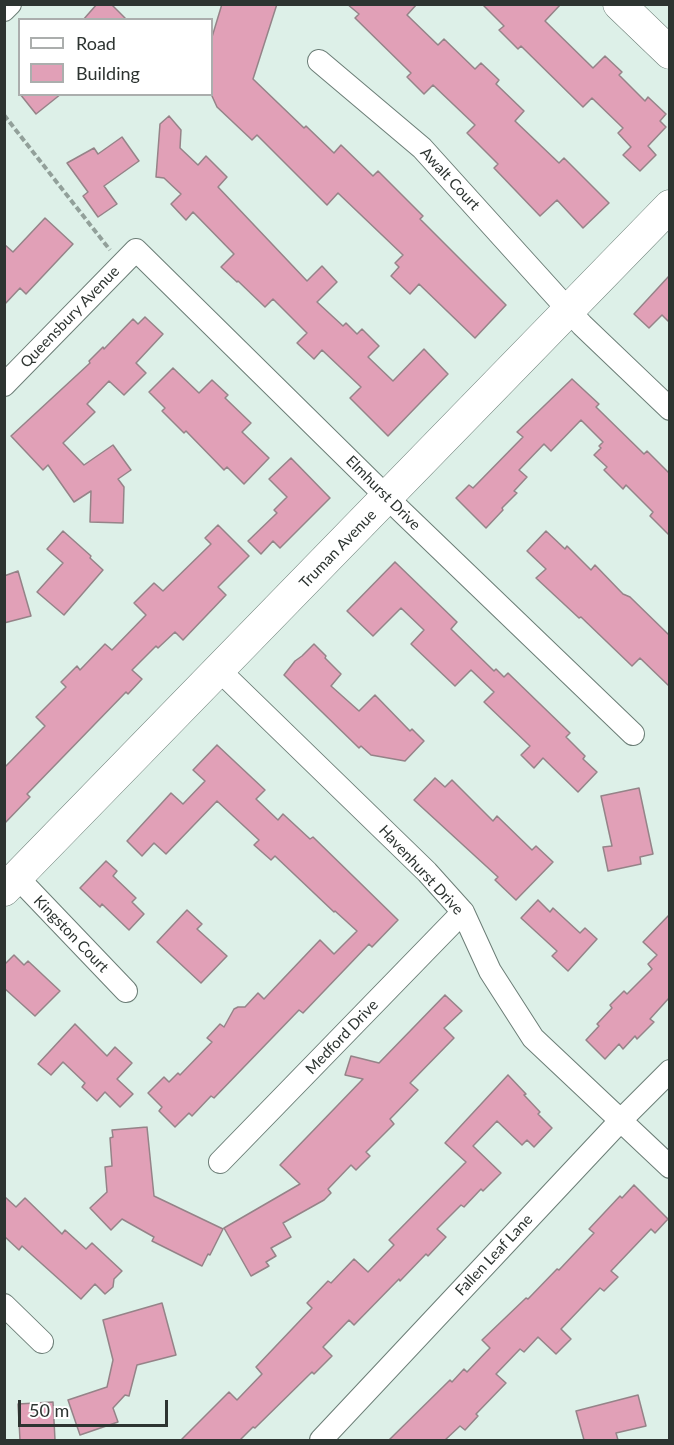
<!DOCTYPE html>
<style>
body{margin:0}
#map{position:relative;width:674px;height:1445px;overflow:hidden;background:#ddf0e8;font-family:Lato,sans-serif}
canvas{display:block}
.frame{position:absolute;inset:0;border:6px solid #2d3431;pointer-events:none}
.legend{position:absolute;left:18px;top:18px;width:195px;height:78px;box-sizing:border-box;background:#fff;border:2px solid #abaead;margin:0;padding:8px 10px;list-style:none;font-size:18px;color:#2d3431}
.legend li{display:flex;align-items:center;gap:12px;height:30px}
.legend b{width:30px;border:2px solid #abaead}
.scale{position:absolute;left:18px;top:1400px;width:150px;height:27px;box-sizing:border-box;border:3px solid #2d3431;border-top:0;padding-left:8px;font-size:18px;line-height:21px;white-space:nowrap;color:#2d3431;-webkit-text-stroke:4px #fff;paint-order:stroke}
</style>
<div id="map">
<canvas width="674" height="1445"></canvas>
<div class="frame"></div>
<ul class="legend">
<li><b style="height:8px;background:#fff"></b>Road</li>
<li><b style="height:16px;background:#e1a0b7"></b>Building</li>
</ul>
<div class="scale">50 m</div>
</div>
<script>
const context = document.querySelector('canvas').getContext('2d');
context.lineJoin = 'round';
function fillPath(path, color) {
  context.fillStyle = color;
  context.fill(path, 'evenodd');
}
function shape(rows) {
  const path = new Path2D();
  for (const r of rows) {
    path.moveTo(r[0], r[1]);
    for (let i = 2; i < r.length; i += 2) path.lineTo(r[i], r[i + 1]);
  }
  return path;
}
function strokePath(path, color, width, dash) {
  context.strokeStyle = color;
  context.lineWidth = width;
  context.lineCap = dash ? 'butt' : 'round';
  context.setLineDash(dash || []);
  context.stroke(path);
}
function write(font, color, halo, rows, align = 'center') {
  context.font = font + ' Lato,sans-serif';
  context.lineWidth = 5;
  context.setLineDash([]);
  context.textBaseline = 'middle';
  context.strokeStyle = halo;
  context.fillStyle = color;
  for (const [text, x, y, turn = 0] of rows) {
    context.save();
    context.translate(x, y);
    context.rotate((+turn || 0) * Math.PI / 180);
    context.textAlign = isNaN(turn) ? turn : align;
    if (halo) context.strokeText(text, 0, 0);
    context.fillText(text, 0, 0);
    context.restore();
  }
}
const building = shape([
 [97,4,111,4,127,20,83,20,97,4],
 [222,4,277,4,253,79,304,128,306,126,334,153,341,145,373,176,378,171,423,216,420,219,506,305,475,338,419,284,410,294,391,276,399,267,395,263,403,255,338,193,327,205,257,135,252,140,217,107,212,96,212,37,222,4],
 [347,4,417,4,407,15,438,45,444,39,475,69,481,63,499,80,496,84,524,111,515,121,559,163,564,158,609,203,583,228,557,200,540,216,494,168,498,164,467,133,475,125,433,85,424,94,407,77,411,73,355,18,359,14,347,4],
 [482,4,561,4,545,21,593,68,605,56,622,72,619,75,645,101,648,97,666,114,660,121,666,127,648,146,656,155,640,171,623,155,631,147,618,133,623,128,592,98,583,107,521,46,518,49,499,30,504,26,482,4],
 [20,94,61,94,36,114,20,94],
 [169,116,181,130,180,148,198,165,206,156,227,177,218,187,307,281,322,266,337,282,317,302,343,326,346,323,357,334,362,329,379,346,368,357,393,381,424,349,448,374,388,436,350,398,361,387,322,350,314,359,297,343,307,333,273,299,265,307,238,281,237,282,221,267,234,254,193,212,186,220,171,204,181,194,164,178,156,177,160,124,169,116],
 [122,137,139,161,104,186,117,204,98,217,83,196,88,192,67,163,94,148,98,154,122,137],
 [45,218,73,244,26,294,20,288,4,305,4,244,13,252,45,218],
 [669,276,669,322,662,315,649,328,634,314,669,276],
 [145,317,163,334,136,363,146,373,124,395,109,381,87,404,95,412,63,443,84,465,113,445,131,470,118,479,124,487,123,523,90,522,91,491,74,502,48,465,43,470,11,436,90,363,89,361,103,347,104,349,133,319,138,324,145,317],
 [173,368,199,393,212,380,228,395,225,398,251,423,242,432,269,458,244,484,227,467,224,470,186,431,184,433,162,411,165,408,149,392,173,368],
 [572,379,599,404,596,407,644,454,647,451,669,473,669,535,650,516,653,512,626,485,623,489,604,470,607,467,594,455,601,448,599,446,603,442,581,420,551,451,544,444,519,470,527,477,514,491,517,493,502,508,503,510,486,528,456,498,469,485,473,488,523,437,517,432,572,379],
 [291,458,330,498,280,548,273,541,261,554,248,541,277,513,274,510,287,497,269,479,291,458],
 [218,525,249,556,218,587,226,595,183,640,175,632,158,648,156,646,132,670,142,679,128,694,126,692,27,794,30,797,4,824,4,768,45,726,36,717,66,687,61,682,77,666,80,670,105,644,112,650,146,615,134,603,154,583,163,591,211,544,205,538,218,525],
 [63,531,91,556,90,558,103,570,64,615,37,592,63,563,47,549,63,531],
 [546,531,565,549,567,546,591,570,595,565,623,594,630,597,669,635,669,686,640,658,632,666,581,617,579,618,536,578,546,569,527,551,546,531],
 [395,562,457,622,451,629,494,671,496,669,504,677,508,673,570,733,566,737,585,756,583,759,597,772,578,792,543,758,534,768,521,755,530,746,484,702,494,692,471,670,455,686,411,644,424,630,401,608,373,636,347,611,395,562],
 [18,571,31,616,4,623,4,576,18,571],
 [314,644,326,656,325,658,341,674,331,686,359,711,375,695,410,731,412,729,424,741,405,761,371,755,361,746,359,748,284,675,295,661,302,656,314,644],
 [217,745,265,790,256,799,278,820,283,814,310,839,313,837,398,920,372,947,369,944,303,1013,299,1010,214,1098,211,1096,192,1116,189,1113,175,1127,159,1111,162,1107,148,1093,164,1077,169,1082,178,1073,180,1075,212,1042,207,1038,220,1024,224,1027,234,1009,238,1007,245,1007,258,993,264,999,320,940,334,954,357,931,335,911,334,912,275,856,271,860,254,845,259,840,217,801,166,854,154,843,142,856,127,841,171,793,183,804,205,781,193,770,217,745],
 [435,778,445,787,452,780,493,821,497,816,532,850,536,846,553,862,516,900,495,880,498,877,414,800,435,778],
 [639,788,653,854,640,857,641,864,608,871,603,847,612,846,601,796,639,788],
 [106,861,117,871,113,876,136,898,132,902,144,914,129,930,102,904,100,907,80,888,106,861],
 [538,900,550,912,553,908,580,933,585,928,597,939,568,971,552,956,557,951,521,918,538,900],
 [187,910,202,924,197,929,227,956,201,983,157,942,187,910],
 [669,915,669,998,650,1019,654,1022,637,1039,635,1036,623,1049,619,1044,605,1059,586,1040,599,1026,597,1024,612,1008,610,1005,624,991,627,994,652,969,648,964,657,955,643,942,669,915],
 [14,955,24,965,28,961,60,991,35,1016,4,988,4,965,14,955],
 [445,995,462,1011,444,1028,454,1038,410,1083,418,1090,390,1119,394,1124,366,1152,370,1156,356,1170,351,1165,328,1189,331,1193,324,1200,283,1223,291,1237,271,1248,276,1256,266,1262,269,1266,251,1276,224,1228,300,1184,280,1165,363,1079,345,1075,351,1056,379,1063,445,995],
 [75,1024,107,1056,115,1047,132,1063,117,1079,133,1094,120,1107,105,1092,97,1101,82,1087,85,1083,63,1062,51,1075,38,1064,75,1024],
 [508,1075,526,1094,524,1095,540,1112,538,1114,552,1128,534,1147,527,1140,522,1145,497,1121,473,1146,501,1173,483,1191,481,1189,464,1207,461,1205,437,1229,446,1237,428,1256,426,1254,400,1281,399,1279,354,1325,349,1320,323,1347,332,1356,314,1374,312,1372,255,1428,253,1427,240,1440,181,1440,229,1392,237,1400,262,1374,256,1367,312,1308,307,1303,328,1281,331,1283,354,1259,368,1272,394,1245,389,1240,466,1162,445,1143,508,1075],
 [147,1127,154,1196,223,1229,210,1255,208,1254,202,1266,152,1241,154,1237,122,1219,111,1230,90,1208,107,1192,105,1167,112,1166,110,1138,113,1137,112,1130,147,1127],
 [634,1185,668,1219,655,1233,651,1229,611,1271,618,1277,604,1291,600,1288,561,1329,571,1339,556,1354,538,1337,524,1352,520,1349,496,1374,506,1383,476,1414,478,1416,465,1430,460,1426,445,1440,389,1440,450,1380,452,1382,464,1369,467,1372,490,1348,482,1340,526,1298,528,1299,557,1269,559,1270,594,1233,589,1229,620,1196,622,1198,634,1185],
 [4,1196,16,1207,25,1198,62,1234,65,1230,86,1249,92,1243,122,1271,114,1279,113,1287,105,1294,95,1284,81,1299,22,1246,19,1250,4,1236,4,1196],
 [162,1303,176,1355,137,1365,129,1396,125,1395,113,1408,118,1422,80,1435,68,1400,107,1387,113,1360,103,1320,162,1303],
 [638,1395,646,1426,616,1433,618,1440,584,1440,576,1411,638,1395],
 [53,1402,55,1440,20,1440,18,1404,53,1402]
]);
const path = shape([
 [4,115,110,250]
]);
const street = shape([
 [4,10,10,4],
 [319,61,422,148,582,325,670,409],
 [4,385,136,250,402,512,633,734],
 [219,670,427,872,463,912,490,971,533,1038,670,1167],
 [17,877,126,991],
 [220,1162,463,912],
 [4,1305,42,1342],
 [321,1440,621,1120,670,1071]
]);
const secondary = shape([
 [619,4,670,53],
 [4,890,670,206]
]);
const streetNames = [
 ["Awalt Court",450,179,47],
 ["Queensbury Avenue",70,317,-46],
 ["Elmhurst Drive",383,493,45],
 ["Truman Avenue",338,549,-46],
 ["Havenhurst Drive",421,870,47],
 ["Kingston Court",71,934,46],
 ["Medford Drive",342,1037,-46],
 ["Fallen Leaf Lane",494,1255,-47]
];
fillPath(building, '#e1a0b7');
strokePath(building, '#958388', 1.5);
strokePath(street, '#6b7d76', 24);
strokePath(secondary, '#6b7d76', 33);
strokePath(path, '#92a09a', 4, [6, 3]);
strokePath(street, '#fff', 22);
strokePath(secondary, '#fff', 32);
write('15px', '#2d3431', '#fff', streetNames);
</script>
